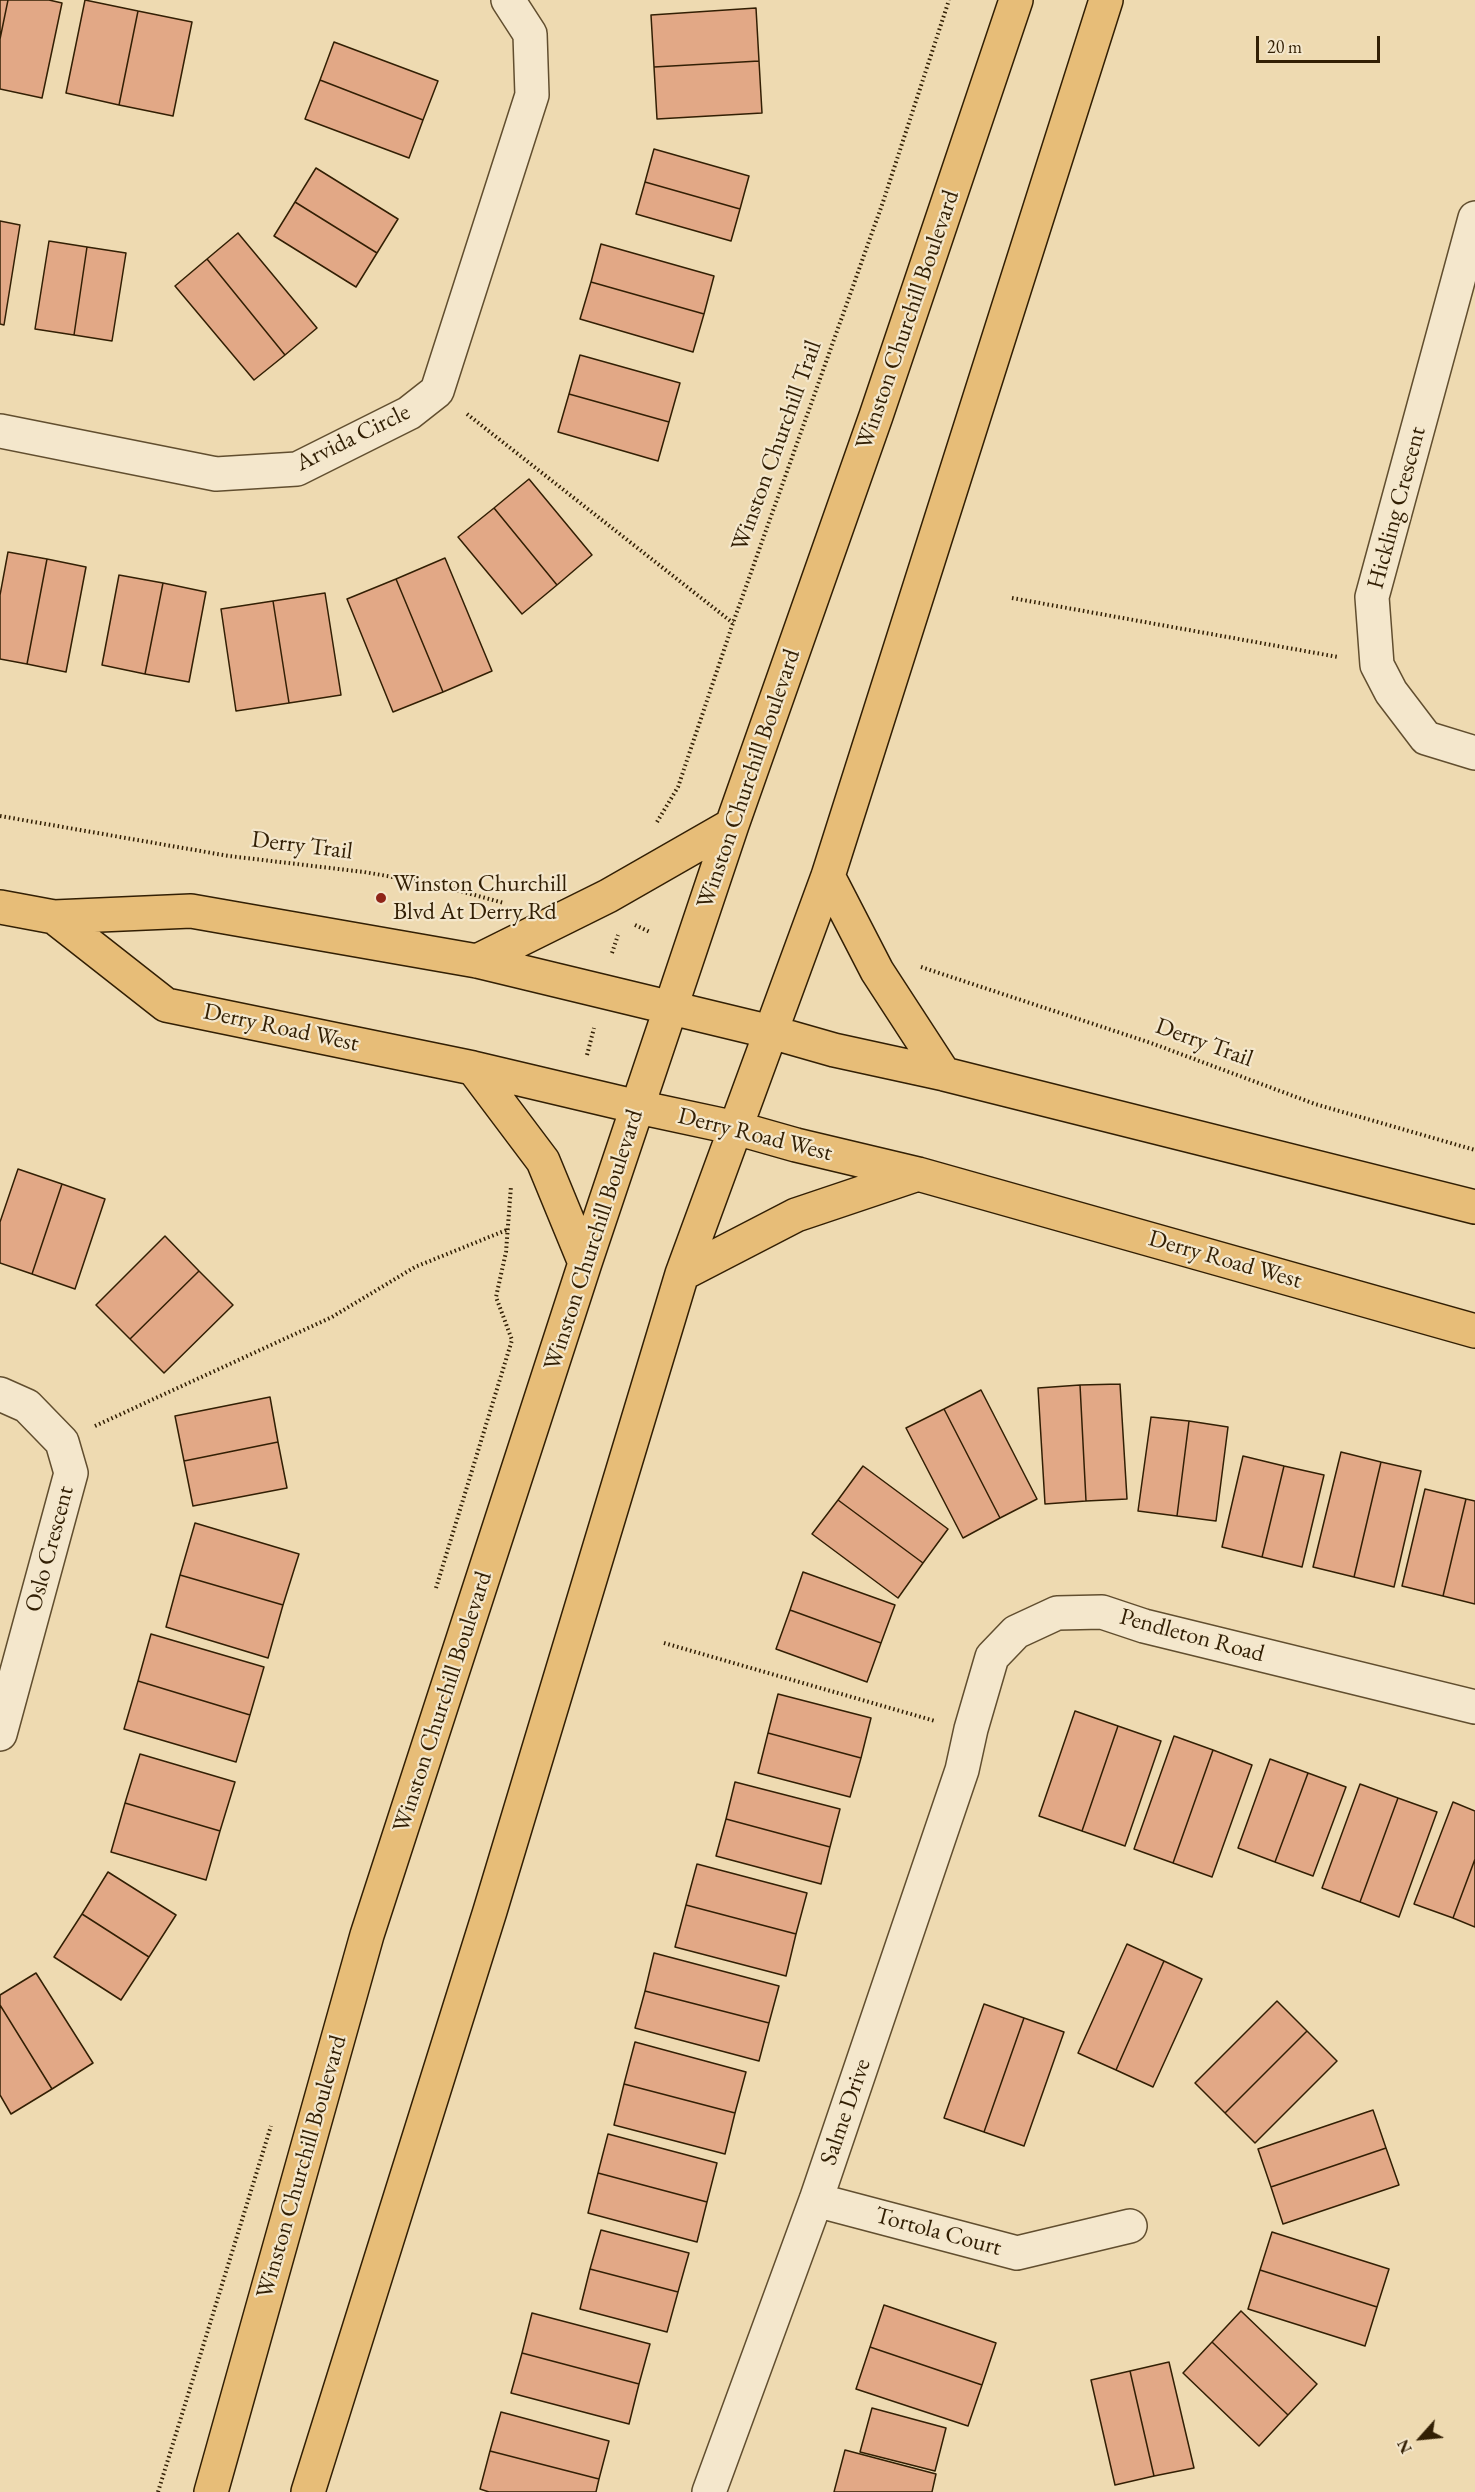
<!DOCTYPE html>
<style>
body{margin:0}
#map{position:relative;width:1475px;height:2492px;overflow:hidden;background:#eedab1;font-family:"EB Garamond",serif}
canvas{display:block}
.north{position:absolute;left:1391px;top:2408px;width:60px;height:60px;-webkit-text-stroke:4px #f4e7cc;paint-order:stroke;rotate:243deg;font-size:16px;font-weight:700;line-height:24px;text-align:center;color:#321f04}
.north::after{content:'';display:block;margin:auto;width:21px;height:27px;background:#321f04;clip-path:polygon(50% 0,100% 100%,50% 72%,0 100%)}
.scale{position:absolute;left:1256px;top:36px;width:124px;height:27px;box-sizing:border-box;border:3px solid #321f04;border-top:0;padding-left:8px;font-size:18px;line-height:21px;white-space:nowrap;color:#321f04;-webkit-text-stroke:4px #f4e7cc;paint-order:stroke}
</style>
<div id="map">
<canvas width="1475" height="2492"></canvas>
<div class="north">N</div>
<div class="scale">20 m</div>
</div>
<script>
const context = document.querySelector('canvas').getContext('2d');
context.lineJoin = 'round';
function fillPath(path, color) {
  context.fillStyle = color;
  context.fill(path, 'evenodd');
}
function shape(rows) {
  const path = new Path2D();
  for (const r of rows) {
    path.moveTo(r[0], r[1]);
    for (let i = 2; i < r.length; i += 2) path.lineTo(r[i], r[i + 1]);
  }
  return path;
}
function strokePath(path, color, width, dash) {
  context.strokeStyle = color;
  context.lineWidth = width;
  context.lineCap = dash ? 'butt' : 'round';
  context.setLineDash(dash || []);
  context.stroke(path);
}
function write(font, color, halo, rows, align = 'center') {
  context.font = font + ' "EB Garamond",serif';
  context.lineWidth = 4.5;
  context.setLineDash([]);
  context.textBaseline = 'middle';
  context.strokeStyle = halo;
  context.fillStyle = color;
  for (const [text, x, y, turn = 0] of rows) {
    context.save();
    context.translate(x, y);
    context.rotate((+turn || 0) * Math.PI / 180);
    context.textAlign = isNaN(turn) ? turn : align;
    if (halo) context.strokeText(text, 0, 0);
    context.fillText(text, 0, 0);
    context.restore();
  }
}
const building = shape([
 [0,0,8,0,0,39,0,0],
 [8,0,49,0,62,3,42,98,0,89,0,39,8,0],
 [85,0,138,11,119,105,66,93,85,0],
 [756,8,759,61,654,67,651,15,756,8],
 [138,11,192,22,173,116,119,105,138,11],
 [334,42,438,81,423,120,320,80,334,42],
 [759,61,762,113,657,119,654,67,759,61],
 [320,80,423,120,409,158,305,119,320,80],
 [654,149,749,176,740,209,645,182,654,149],
 [316,168,398,219,377,253,295,202,316,168],
 [645,182,740,209,731,241,636,214,645,182],
 [295,202,377,253,356,287,274,236,295,202],
 [0,221,20,225,4,325,0,324,0,221],
 [238,233,317,328,285,355,207,259,238,233],
 [49,241,87,247,74,335,35,329,49,241],
 [601,244,714,276,704,314,591,282,601,244],
 [87,247,126,253,112,341,74,335,87,247],
 [207,259,285,355,254,380,175,286,207,259],
 [591,282,704,314,693,352,580,319,591,282],
 [580,355,680,383,669,422,569,394,580,355],
 [569,394,669,422,658,461,558,432,569,394],
 [529,479,592,555,557,585,494,508,529,479],
 [494,508,557,585,522,614,458,537,494,508],
 [8,552,47,559,27,664,0,659,0,595,8,552],
 [445,558,492,671,443,692,396,579,445,558],
 [47,559,86,567,66,672,27,664,47,559],
 [119,575,163,583,145,674,102,665,119,575],
 [396,579,443,692,393,712,347,599,396,579],
 [163,583,206,592,189,682,145,674,163,583],
 [325,593,341,695,289,703,273,601,325,593],
 [273,601,289,703,236,711,221,609,273,601],
 [18,1169,62,1184,32,1274,0,1263,0,1222,18,1169],
 [62,1184,105,1199,75,1289,32,1274,62,1184],
 [165,1236,199,1271,130,1339,96,1305,165,1236],
 [199,1271,233,1305,164,1373,130,1339,199,1271],
 [1120,1384,1127,1499,1086,1501,1080,1385,1120,1384],
 [1080,1385,1086,1501,1045,1504,1038,1388,1080,1385],
 [981,1390,1037,1499,1000,1518,944,1409,981,1390],
 [270,1397,278,1442,184,1461,175,1416,270,1397],
 [944,1409,1000,1518,963,1538,906,1428,944,1409],
 [1151,1417,1189,1421,1177,1516,1138,1511,1151,1417],
 [1189,1421,1228,1427,1216,1521,1177,1516,1189,1421],
 [278,1442,287,1488,193,1506,184,1461,278,1442],
 [1341,1452,1381,1462,1354,1577,1313,1567,1341,1452],
 [1243,1456,1284,1466,1262,1557,1222,1547,1243,1456],
 [1381,1462,1421,1471,1394,1587,1354,1577,1381,1462],
 [863,1466,948,1529,923,1563,838,1500,863,1466],
 [1284,1466,1324,1475,1302,1567,1262,1557,1284,1466],
 [1425,1489,1466,1499,1443,1596,1402,1586,1425,1489],
 [1466,1499,1475,1501,1475,1604,1443,1596,1466,1499],
 [838,1500,923,1563,898,1598,812,1534,838,1500],
 [195,1523,299,1554,283,1605,180,1575,195,1523],
 [803,1572,895,1605,881,1643,790,1610,803,1572],
 [180,1575,283,1605,268,1658,166,1627,180,1575],
 [790,1610,881,1643,867,1682,776,1649,790,1610],
 [151,1634,264,1667,250,1715,138,1681,151,1634],
 [138,1681,250,1715,236,1762,124,1729,138,1681],
 [778,1694,871,1718,861,1758,768,1733,778,1694],
 [1075,1711,1118,1726,1082,1831,1039,1816,1075,1711],
 [1118,1726,1161,1741,1125,1846,1082,1831,1118,1726],
 [768,1733,861,1758,850,1797,758,1773,768,1733],
 [1174,1736,1213,1750,1173,1863,1134,1849,1174,1736],
 [1213,1750,1252,1765,1212,1877,1173,1863,1213,1750],
 [140,1754,235,1782,220,1831,125,1803,140,1754],
 [1270,1759,1308,1773,1275,1862,1238,1848,1270,1759],
 [1308,1773,1346,1787,1313,1876,1275,1862,1308,1773],
 [735,1782,840,1809,830,1847,726,1819,735,1782],
 [1360,1784,1398,1798,1360,1902,1322,1888,1360,1784],
 [1398,1798,1437,1812,1399,1917,1360,1902,1398,1798],
 [1453,1802,1475,1811,1475,1859,1453,1918,1414,1904,1453,1802],
 [125,1803,220,1831,206,1880,111,1852,125,1803],
 [726,1819,830,1847,821,1884,716,1856,726,1819],
 [1475,1859,1475,1927,1453,1918,1475,1859],
 [697,1864,807,1893,796,1934,686,1905,697,1864],
 [108,1872,176,1915,149,1957,82,1914,108,1872],
 [686,1905,796,1934,786,1976,675,1947,686,1905],
 [82,1914,149,1957,121,2000,54,1957,82,1914],
 [1127,1944,1164,1961,1116,2070,1078,2053,1127,1944],
 [654,1953,779,1986,769,2023,645,1991,654,1953],
 [1164,1961,1202,1979,1153,2087,1116,2070,1164,1961],
 [36,1973,93,2063,52,2089,0,2005,0,1995,36,1973],
 [645,1991,769,2023,759,2061,635,2028,645,1991],
 [1277,2001,1307,2031,1225,2113,1195,2083,1277,2001],
 [984,2004,1024,2018,984,2132,944,2118,984,2004],
 [0,2005,52,2089,11,2114,0,2095,0,2005],
 [1024,2018,1064,2032,1024,2146,984,2132,1024,2018],
 [1307,2031,1337,2061,1255,2143,1225,2113,1307,2031],
 [635,2042,746,2072,735,2113,624,2084,635,2042],
 [624,2084,735,2113,725,2154,614,2125,624,2084],
 [1373,2110,1386,2148,1271,2187,1258,2149,1373,2110],
 [608,2134,717,2163,707,2202,598,2173,608,2134],
 [1386,2148,1399,2185,1283,2224,1271,2187,1386,2148],
 [598,2173,707,2202,697,2242,588,2213,598,2173],
 [601,2230,689,2253,678,2292,590,2269,601,2230],
 [1272,2232,1389,2269,1377,2307,1260,2270,1272,2232],
 [590,2269,678,2292,667,2332,580,2309,590,2269],
 [1260,2270,1377,2307,1365,2346,1248,2309,1260,2270],
 [884,2305,996,2343,982,2385,870,2347,884,2305],
 [1241,2311,1317,2384,1288,2415,1212,2342,1241,2311],
 [532,2313,650,2344,639,2384,522,2353,532,2313],
 [1212,2342,1288,2415,1259,2446,1183,2373,1212,2342],
 [870,2347,982,2385,968,2426,856,2389,870,2347],
 [522,2353,639,2384,629,2424,511,2393,522,2353],
 [1169,2362,1194,2468,1154,2476,1130,2371,1169,2362],
 [1130,2371,1154,2476,1115,2485,1091,2380,1130,2371],
 [872,2408,946,2428,935,2471,860,2452,872,2408],
 [501,2412,609,2441,599,2479,490,2451,501,2412],
 [845,2450,936,2474,932,2492,834,2492,845,2450],
 [490,2451,599,2479,596,2492,489,2492,480,2489,490,2451]
]);
const path = shape([
 [467,414,733,623],
 [1012,598,1338,657],
 [0,816,229,856,364,872,434,884,504,903],
 [657,822,678,787,733,623,883,202,949,0],
 [635,925,650,932],
 [612,953,618,935],
 [921,967,1151,1043,1315,1104,1475,1150],
 [587,1055,594,1028],
 [95,1426,332,1317,415,1267,509,1229],
 [436,1588,512,1340,496,1297,506,1252,511,1186],
 [664,1643,935,1721],
 [158,2492,271,2126]
]);
const minor = shape([
 [1475,218,1372,597,1377,665,1391,692,1426,738,1475,753],
 [0,431,216,474,297,469,409,413,437,391,532,95,530,34,508,0],
 [0,1394,27,1406,62,1442,71,1473,0,1734],
 [816,2200,1017,2253,1130,2226],
 [709,2492,816,2200,962,1770,971,1729,992,1657,1016,1632,1057,1613,1102,1612,1144,1626,1475,1707]
]);
const major = shape([
 [828,876,877,971,944,1074],
 [0,907,54,917,191,911,477,961,771,1032,834,1050,944,1074,1475,1207],
 [54,917,166,1005,473,1068,638,1107,736,1128,796,1145,918,1174,1475,1331],
 [477,961,608,896,732,825],
 [473,1068,543,1161,585,1263],
 [682,1274,796,1215,918,1174],
 [211,2492,367,1935,585,1263,732,825,876,416,1016,0],
 [308,2492,490,1911,682,1274,828,876,1106,0]
]);
const markers = [
 [381,898,6,"#8f2418"]
];
const streetNames = [
 ["Winston Churchill Boulevard",908,320,-71],
 ["Arvida Circle",353,438,-26],
 ["Winston Churchill Trail",777,446,-70],
 ["Hickling Crescent",1397,508,-75],
 ["Winston Churchill Boulevard",749,779,-71],
 ["Derry Trail",302,846,7],
 ["Derry Road West",281,1028,12],
 ["Derry Trail",1204,1043,20],
 ["Derry Road West",755,1135,14],
 ["Winston Churchill Boulevard",594,1240,-72],
 ["Derry Road West",1225,1260,16],
 ["Oslo Crescent",50,1549,-75],
 ["Pendleton Road",1192,1636,15],
 ["Winston Churchill Boulevard",443,1702,-72],
 ["Salme Drive",846,2112,-71],
 ["Winston Churchill Boulevard",302,2167,-74],
 ["Tortola Court",938,2232,15]
];
const poiNames = [
 ["Winston Churchill",393,884],
 ["Blvd At Derry Rd",393,912]
];
fillPath(building, '#e2a886');
strokePath(building, '#321f04', 1.5);
strokePath(minor, '#614e2f', 36);
strokePath(major, '#321f04', 36);
strokePath(path, '#321f04', 4, [1.5, 3]);
strokePath(minor, '#f4e7cc', 33);
strokePath(major, '#e7bd78', 33);
for (const [x, y, r, color] of markers) {
  const dot = new Path2D();
  dot.arc(x, y, r, 0, 2 * Math.PI);
  context.fillStyle = color;
  context.fill(dot);
  strokePath(dot, '#f4e7cc', 2);
}
write('24px', '#321f04', '#f4e7cc', streetNames);
write('24px', '#321f04', '#f4e7cc', poiNames, 'left');
</script>
